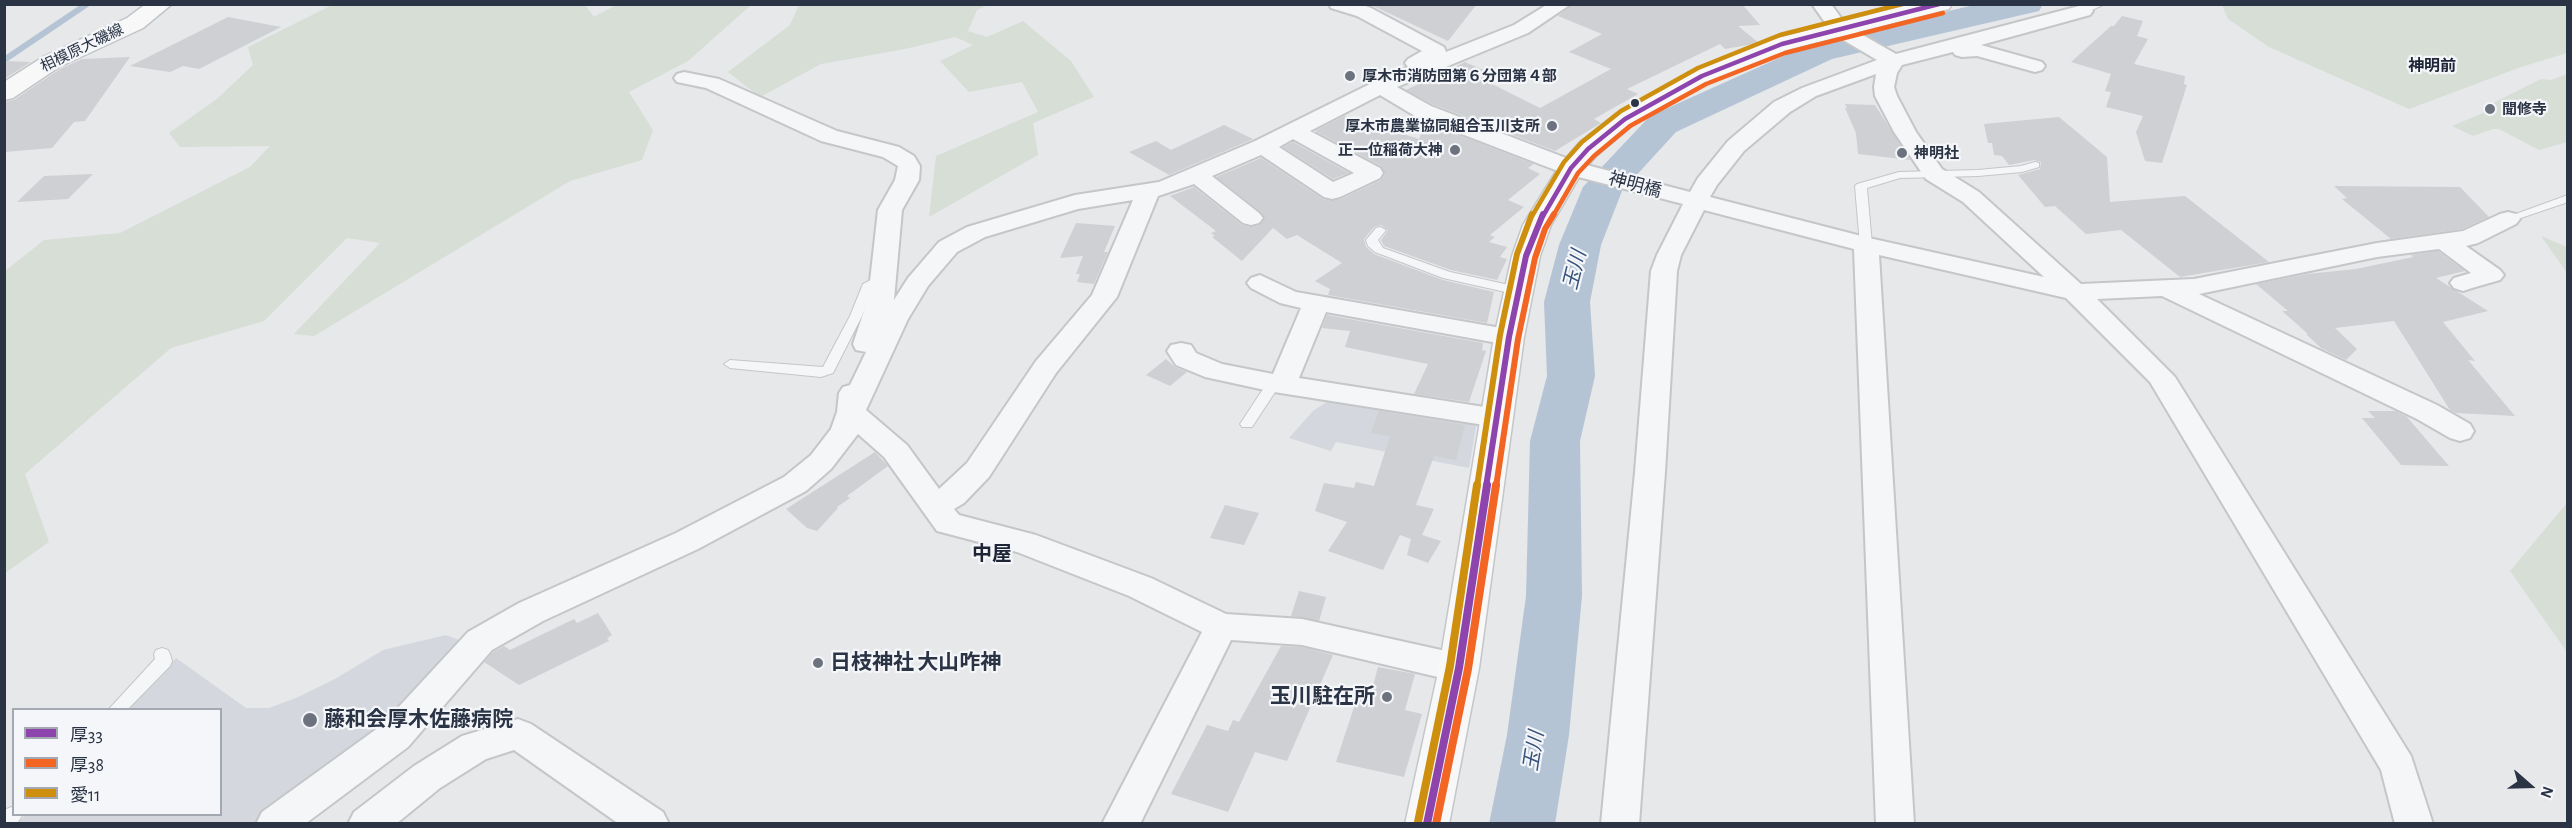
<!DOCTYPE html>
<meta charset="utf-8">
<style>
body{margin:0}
#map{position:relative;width:2572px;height:828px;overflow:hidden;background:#e6e8ea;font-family:"Alegreya Sans","Noto Sans JP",sans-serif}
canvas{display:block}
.frame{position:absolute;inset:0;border:6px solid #2b3445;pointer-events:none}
.legend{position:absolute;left:12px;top:708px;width:210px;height:108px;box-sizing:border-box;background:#f4f6f9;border:2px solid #a4a8b1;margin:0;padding:8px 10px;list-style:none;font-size:18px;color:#2b3445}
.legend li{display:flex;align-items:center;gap:12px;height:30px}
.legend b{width:30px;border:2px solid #a4a8b1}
.north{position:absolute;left:2500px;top:756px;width:60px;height:60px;-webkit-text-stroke:4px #f4f6f9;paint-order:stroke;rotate:110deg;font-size:16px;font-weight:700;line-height:24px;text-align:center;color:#2b3445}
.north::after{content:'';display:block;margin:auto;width:21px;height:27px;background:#2b3445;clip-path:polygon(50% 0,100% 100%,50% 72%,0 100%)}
</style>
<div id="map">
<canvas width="2572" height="828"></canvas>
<div class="frame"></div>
<ul class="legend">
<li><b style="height:8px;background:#8e44ad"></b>厚33</li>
<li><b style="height:8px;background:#f26522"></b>厚38</li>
<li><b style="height:8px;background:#ce8f0e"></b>愛11</li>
</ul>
<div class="north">N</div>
</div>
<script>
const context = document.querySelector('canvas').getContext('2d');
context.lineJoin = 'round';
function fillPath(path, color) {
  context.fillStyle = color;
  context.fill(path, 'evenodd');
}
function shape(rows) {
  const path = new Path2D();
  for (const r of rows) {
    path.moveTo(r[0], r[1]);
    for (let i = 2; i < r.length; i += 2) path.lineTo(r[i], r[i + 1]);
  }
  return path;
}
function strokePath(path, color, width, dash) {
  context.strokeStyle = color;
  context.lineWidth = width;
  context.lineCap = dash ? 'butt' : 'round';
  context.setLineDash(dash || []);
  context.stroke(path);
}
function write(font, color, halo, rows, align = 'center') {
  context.font = font + ' "Alegreya Sans","Noto Sans JP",sans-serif';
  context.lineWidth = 4.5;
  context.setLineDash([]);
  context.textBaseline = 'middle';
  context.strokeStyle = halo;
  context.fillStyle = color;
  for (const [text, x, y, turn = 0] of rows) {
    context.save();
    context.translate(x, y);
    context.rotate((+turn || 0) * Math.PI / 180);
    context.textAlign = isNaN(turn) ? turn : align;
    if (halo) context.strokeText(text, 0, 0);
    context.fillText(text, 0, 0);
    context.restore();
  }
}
const built = shape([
 [1334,397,1477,421,1469,468,1336,442,1331,451,1289,438,1313,411],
 [446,635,467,643,390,731,262,823,17,824,26,814,220,814,220,710,127,709,176,658,246,708,269,708,296,698,335,679,383,650]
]);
const green = shape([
 [334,4,585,5,594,17,616,5,751,5,688,61,629,92,653,130,642,160,570,181,314,336,294,334,380,243,347,238,264,321,171,348,25,474,49,542,5,573,5,271,44,240,120,233,250,167,270,146,180,147,169,133,218,98,253,65,248,47],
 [799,5,988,5,977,10,968,31,987,37,1023,21,1071,61,1094,97,1033,123,1038,155,929,217,936,156,1038,112,1022,82,969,92,940,61,973,45,955,37,905,49,821,64,760,97,728,72,790,25],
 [2222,5,2567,5,2567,53,2521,67,2409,109,2269,47,2228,19],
 [2567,74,2567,142,2539,150,2499,129,2493,129,2473,136,2452,126,2493,109,2491,104,2541,79,2551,80],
 [2541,236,2567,247,2567,273],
 [2567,503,2567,652,2510,571]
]);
const stream = shape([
 [4,60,87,4]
]);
const river = shape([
 [1978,4,2043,4,2039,11,1832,59,1676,132,1622,191,1601,245,1590,302,1595,376,1580,441,1582,596,1569,735,1555,824,1489,824,1507,735,1526,596,1530,441,1547,376,1544,302,1559,245,1583,187,1650,116,1808,45,1978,4]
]);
const building = shape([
 [1369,4,1477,4,1448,41],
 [1573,4,1742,4,1760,25,1738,26,1759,43,1725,49,1720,44,1627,89,1638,94,1594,119,1601,123,1555,151,1432,104,1406,90,1465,62,1497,76,1486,81,1540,108,1611,69,1569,52,1602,34,1558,16],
 [2122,16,2143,21,2137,36,2148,39,2134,64,2185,76,2184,84,2187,85,2162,163,2145,161,2136,132,2143,116,2106,107,2111,92,2105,91,2111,74,2071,62,2111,26,2114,26],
 [228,17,281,27,199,69,183,66,170,72,130,66],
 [130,57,85,121,74,122,52,148,4,152,4,102,14,100,60,69,82,59],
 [4,61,31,62,4,79],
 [1845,104,1875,105,1910,160,1858,154,1856,133,1845,108,1847,108],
 [1344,116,1419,139,1426,122,1534,164,1528,168,1540,174,1508,200,1524,207,1490,235,1495,237,1489,242,1507,247,1500,257,1507,259,1497,280,1451,270,1384,246,1381,240,1388,230,1381,225,1374,227,1364,239,1366,247,1374,254,1443,280,1494,292,1487,323,1328,295,1330,289,1315,281,1342,263,1297,235,1287,239,1273,228,1242,261,1212,237,1215,236,1211,233,1216,231,1170,196,1194,187,1242,225,1250,227,1260,225,1265,218,1261,212,1216,177,1261,158,1323,199,1331,201,1341,199,1381,180,1385,174,1381,166,1315,131],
 [2059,117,2107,157,2110,202,2185,196,2269,262,2180,277,2121,230,2086,234,2055,206,2045,207,2018,175,2040,169,2041,162,2034,160,2009,165,2002,156,1994,155,1992,143,1988,143,1984,124],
 [1224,125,1253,139,1169,175,1129,152,1156,141,1171,150],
 [1293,142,1349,173,1333,179,1283,147],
 [93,174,68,199,17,202,44,176],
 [2334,186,2460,187,2489,217,2462,229,2391,239,2342,199,2347,198],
 [1076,223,1115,226,1104,252,1108,252,1094,284,1077,282,1080,274,1076,274,1083,256,1060,258],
 [2438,251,2465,271,2436,278,2488,311,2443,322,2475,361,2468,360,2515,416,2456,413,2450,410,2394,321,2335,328,2357,349,2346,360,2321,348,2306,334,2308,334,2282,311,2288,311,2256,284,2307,274,2356,269,2413,257,2411,255],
 [1327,315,1483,343,1482,350,1486,351,1469,402,1414,394,1428,364,1345,347,1350,331,1322,328],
 [1166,359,1175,367,1187,372,1170,386,1146,375],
 [1379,411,1465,425,1456,460,1434,456,1416,505,1434,509,1422,535,1441,541,1428,563,1407,555,1411,539,1400,535,1383,570,1328,551,1347,522,1315,511,1324,483,1354,488,1356,482,1374,486,1390,436,1371,433],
 [2368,411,2396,411,2407,417,2449,466,2401,465,2362,418,2375,418],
 [875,452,888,466,847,496,850,498,837,507,838,508,817,531,807,528,786,509],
 [1225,505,1259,513,1244,545,1210,538],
 [1299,591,1326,597,1319,621,1291,616],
 [598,613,612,635,607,638,609,641,519,685,484,662,493,652,504,646,510,650,574,619,577,623],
 [1281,646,1302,647,1333,655,1287,761,1255,752,1228,812,1171,794,1207,725,1228,731,1233,720,1239,722],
 [1378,667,1415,674,1405,710,1422,714,1404,777,1336,762,1357,698,1369,701]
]);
const lane = shape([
 [2092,4,2105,4,2083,14,2078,11,2092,4],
 [2035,162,2039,163,2039,167,2022,172,1978,176,1900,178,1867,188,1872,245,1866,248,1860,245,1855,186,1857,184,1899,172,1978,170,2021,166,2035,162],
 [2568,195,2568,202,2512,221,2508,222,2502,219,2568,195],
 [1380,227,1386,230,1378,240,1383,248,1450,272,1523,288,1525,291,1519,295,1443,278,1375,252,1368,246,1366,240,1376,228,1380,227],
 [882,274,888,278,874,286,862,316,833,373,821,377,730,368,724,364,730,360,823,367,850,316,863,284,882,274],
 [1274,379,1281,383,1252,427,1242,427,1240,424,1242,421,1269,380,1274,379],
 [162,648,168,650,170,654,172,661,170,666,127,710,108,710,155,659,154,654,156,650,162,648],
 [14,806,14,814,23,814,20,819,16,824,4,824,4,810,14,806]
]);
const street = shape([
 [1329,4,1360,4,1371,8,1444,47,1446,52,1514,25,1548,4,1571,4,1528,33,1397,87,1431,106,1579,163,1690,192,1698,178,1728,141,1774,102,1802,88,1877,60,1833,34,1812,4,1831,4,1847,26,1896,54,2083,5,2090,7,2093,11,2090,15,1981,45,2042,62,2045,66,2042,70,2035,72,1977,56,1962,57,1955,55,1953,52,1902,65,1897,73,1894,87,1897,96,1916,132,1942,169,1979,192,2081,284,2194,279,2377,243,2463,231,2500,214,2508,212,2516,214,2520,219,2516,224,2478,243,2466,246,2500,270,2504,275,2500,280,2472,288,2463,291,2454,288,2450,283,2454,278,2471,273,2439,249,2377,257,2199,294,2437,405,2470,424,2474,431,2470,438,2460,441,2450,438,2417,419,2162,296,2097,299,2175,377,2411,756,2433,824,2395,824,2381,770,2150,382,2066,298,1879,255,1914,824,1876,824,1854,249,1704,210,1681,255,1677,271,1665,472,1639,824,1601,824,1635,472,1651,271,1657,255,1683,204,1563,173,1415,116,1380,95,1310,131,1380,168,1383,173,1380,178,1340,197,1332,199,1324,197,1261,155,1212,176,1259,213,1263,218,1259,223,1251,225,1243,223,1194,184,1158,196,1117,297,1056,373,989,477,964,503,954,509,959,515,1036,535,1151,578,1226,614,1302,619,1459,654,1471,658,1476,668,1471,678,1459,682,1302,645,1231,640,1140,824,1102,824,1202,632,1129,596,1017,552,937,531,884,457,858,434,831,469,806,491,698,549,543,621,492,650,408,747,305,824,256,824,262,812,382,725,468,632,519,603,676,533,784,477,811,455,831,429,837,412,839,393,843,387,850,385,866,352,856,350,853,344,868,299,878,210,895,180,898,166,883,157,821,141,706,88,677,82,674,78,677,74,684,72,719,79,837,131,899,147,914,156,920,166,919,180,902,210,894,300,908,278,939,242,967,227,1075,195,1159,182,1255,141,1374,82,1408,67,1405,63,1408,59,1422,51,1357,16,1331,8,1329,4],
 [1876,74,1874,87,1875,96,1894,132,1926,179,1963,202,2044,277,1869,238,1710,197,1717,185,1744,151,1790,112,1816,96,1876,74],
 [1293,139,1354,173,1333,182,1279,147,1293,139],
 [1133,200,1092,295,1036,361,967,463,939,489,907,445,866,410,908,319,928,286,957,252,985,237,1078,209,1133,200],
 [1260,275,1296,292,1518,331,1522,337,1518,343,1509,345,1326,312,1299,378,1497,409,1507,411,1511,418,1507,425,1497,427,1274,392,1205,377,1176,365,1167,351,1171,345,1181,343,1191,345,1196,353,1222,364,1273,374,1301,308,1280,303,1251,288,1247,283,1251,278,1260,275],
 [518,719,531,724,663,812,669,824,619,824,514,750,486,759,440,788,396,824,348,824,354,812,414,766,462,736,518,719]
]);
const secondary = shape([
 [1912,4,1952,4,1949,9,1790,49,1710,81,1634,124,1597,155,1582,172,1551,225,1540,256,1524,337,1479,668,1449,824,1405,824,1439,668,1494,337,1512,256,1523,225,1558,168,1579,143,1616,114,1694,71,1774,39,1912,4]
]);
const primary = shape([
 [146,4,172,4,143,28,59,67,13,98,4,100,4,82,43,57,127,18,146,4]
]);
const bus1Far2 = shape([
 [1543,216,1571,168,1588,149,1625,119,1702,76,1782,44,1939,4]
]);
const bus1Far1 = shape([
 [1486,487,1509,337,1526,256,1543,214]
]);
const bus1 = shape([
 [1427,824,1459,668,1487,485]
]);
const bus2Far2 = shape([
 [1553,216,1578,173,1594,156,1630,126,1706,84,1785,53,1943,13]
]);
const bus2Far1 = shape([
 [1496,487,1518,339,1535,258,1545,229,1554,214]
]);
const bus2 = shape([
 [1436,824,1468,669,1496,485]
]);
const bus3Far2 = shape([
 [1532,216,1564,162,1582,142,1621,111,1698,68,1780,35,1902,4]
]);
const bus3Far1 = shape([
 [1477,487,1500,335,1517,254,1532,214]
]);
const bus3 = shape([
 [1418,822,1450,666,1477,485]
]);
const markers = [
 [1350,76,6,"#6c737f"],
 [1635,103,5,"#2b3445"],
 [2490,109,6,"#6c737f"],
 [1552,126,6,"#6c737f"],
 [1455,150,6,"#6c737f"],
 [1902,153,6,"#6c737f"],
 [818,663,6,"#6c737f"],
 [1387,697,6,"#6c737f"],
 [310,720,8,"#6c737f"]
];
const farStreetnames = [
 ["相模原大磯線",82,48,-26]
];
const farPoinames = [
 ["厚木市消防団第６分団第４部",1362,76],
 ["聞修寺",2502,109],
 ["厚木市農業協同組合玉川支所",1540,126,"right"],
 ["正一位稲荷大神",1443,150,"right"],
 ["神明社",1914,153]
];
const farNeighbourhoodnames = [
 ["神明前",2432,66]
];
const streetNames = [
 ["神明橋",1635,185,15]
];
const waterNames = [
 ["玉川",1575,270,-76],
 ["玉川",1534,751,-81]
];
const neighbourhoodNames = [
 ["中屋",992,554]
];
const nearPoinames = [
 ["日枝神社 大山咋神",830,663],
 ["玉川駐在所",1375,697,"right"],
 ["藤和会厚木佐藤病院",324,720]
];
fillPath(built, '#d4d7dd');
fillPath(green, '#d6ded6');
strokePath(stream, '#b4c4d5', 6);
fillPath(river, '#b4c4d5');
fillPath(building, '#ced0d3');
strokePath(lane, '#c4c6c8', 2);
strokePath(street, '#c4c6c8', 4);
strokePath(secondary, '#c4c6c8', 3);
strokePath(primary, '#c2c5c8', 3);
fillPath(lane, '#f5f6f7');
fillPath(street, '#f5f6f7');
fillPath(secondary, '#f8f8f8');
fillPath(primary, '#f8f8f8');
strokePath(bus1Far2, '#8e44ad', 4.5);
strokePath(bus1Far1, '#8e44ad', 6);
strokePath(bus1, '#8e44ad', 8);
strokePath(bus2Far2, '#f26522', 4.5);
strokePath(bus2Far1, '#f26522', 6);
strokePath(bus2, '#f26522', 8);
strokePath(bus3Far2, '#ce8f0e', 4.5);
strokePath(bus3Far1, '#ce8f0e', 6);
strokePath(bus3, '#ce8f0e', 8);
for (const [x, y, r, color] of markers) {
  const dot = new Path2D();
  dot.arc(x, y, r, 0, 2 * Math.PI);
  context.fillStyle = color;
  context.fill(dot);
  strokePath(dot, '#f4f6f9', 2);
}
write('15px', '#2b3445', '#f4f6f9', farStreetnames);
write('bold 15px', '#2b3445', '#f4f6f9', farPoinames, 'left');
write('bold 16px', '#1d2536', '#f4f6f9', farNeighbourhoodnames);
write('18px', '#2b3445', '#f4f6f9', streetNames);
write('italic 20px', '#34527a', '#f4f6f9', waterNames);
write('bold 20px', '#1d2536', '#f4f6f9', neighbourhoodNames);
write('bold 21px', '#2b3445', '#f4f6f9', nearPoinames, 'left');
</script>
